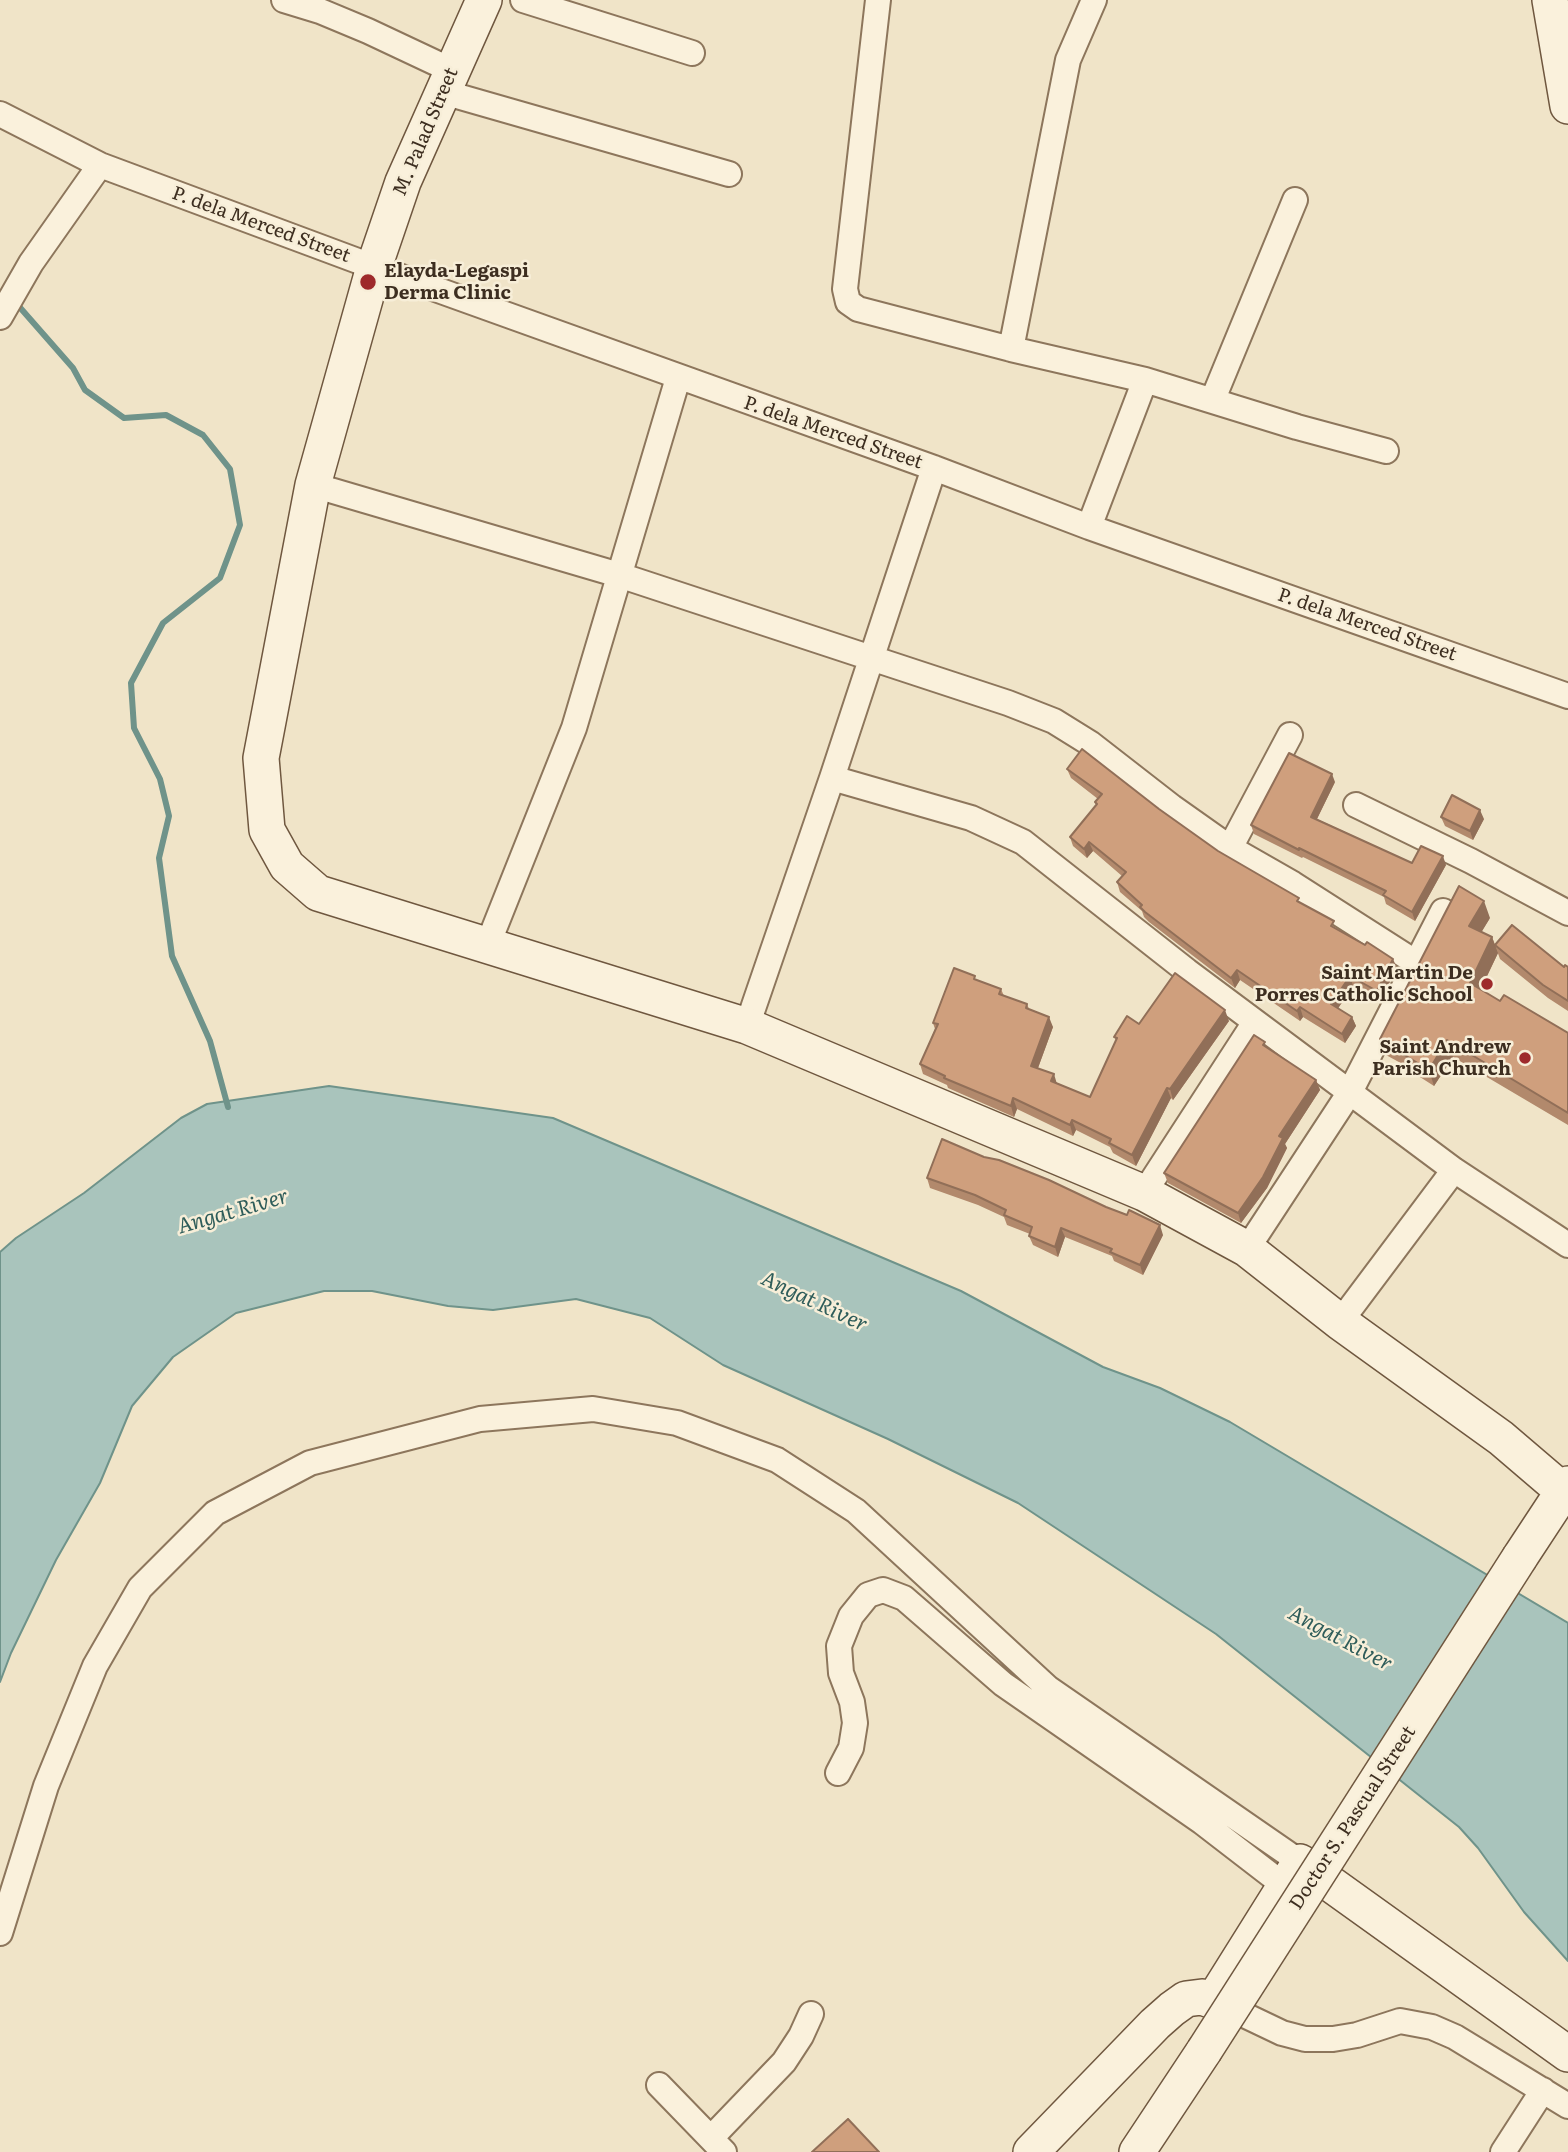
<!DOCTYPE html>
<style>
body{margin:0}
canvas{display:block;background:#f0e4c8}
</style>
<canvas width="1568" height="2152"></canvas>
<script>
const context = document.querySelector('canvas').getContext('2d');
context.lineJoin = 'round';
function fillPath(path, color) {
  context.fillStyle = color;
  context.fill(path, 'evenodd');
}
function shape(rows) {
  const path = new Path2D();
  for (const r of rows) {
    path.moveTo(r[0], r[1]);
    for (let i = 2; i < r.length; i += 2) path.lineTo(r[i], r[i + 1]);
  }
  return path;
}
function strokePath(path, color, width, dash) {
  context.strokeStyle = color;
  context.lineWidth = width;
  context.lineCap = dash ? 'butt' : 'round';
  context.setLineDash(dash || []);
  context.stroke(path);
}
function write(font, color, halo, rows, align = 'center') {
  context.font = font + ' Literata,serif';
  context.lineWidth = 5;
  context.setLineDash([]);
  context.textBaseline = 'middle';
  context.strokeStyle = halo;
  context.fillStyle = color;
  for (const [text, x, y, turn = 0] of rows) {
    context.save();
    context.translate(x, y);
    context.rotate((+turn || 0) * Math.PI / 180);
    context.textAlign = isNaN(turn) ? turn : align;
    if (halo) context.strokeText(text, 0, 0);
    context.fillText(text, 0, 0);
    context.restore();
  }
}
const water = shape([
 [329,1086,553,1118,961,1291,1103,1367,1160,1388,1230,1422,1568,1623,1568,1961,1524,1912,1478,1848,1459,1827,1216,1634,1018,1503,888,1439,723,1365,650,1318,576,1299,493,1310,448,1306,372,1291,324,1291,236,1313,173,1357,132,1406,100,1483,56,1560,11,1653,0,1682,0,1252,16,1238,84,1193,181,1118,207,1104,329,1086]
]);
const stream = shape([
 [16,303,73,368,85,390,124,418,166,415,203,435,230,469,240,525,220,578,163,623,131,683,134,728,160,779,169,816,159,858,172,956,210,1041,228,1107]
]);
const street = shape([
 [284,0,320,11,368,31,453,71],
 [523,0,692,53],
 [878,0,845,289,848,302,858,309,1011,349,1145,380,1297,427,1386,451],
 [443,92,729,174],
 [0,114,100,165,374,267,934,468,1089,527,1568,696],
 [0,317,31,263,100,165],
 [1011,349,1068,60,1094,0],
 [1213,399,1295,200],
 [313,485,619,575,1008,703,1054,721,1091,744,1172,807,1230,848,1293,884,1415,962],
 [1089,527,1145,380],
 [832,778,971,818,1023,842,1187,971,1454,1170,1568,1245],
 [1356,805,1471,861,1568,913],
 [1230,848,1290,735],
 [488,944,574,728,678,378],
 [747,1026,832,778,934,468],
 [1144,1193,1255,1022],
 [1247,1249,1350,1092,1443,911],
 [1340,1322,1454,1170],
 [838,1773,851,1748,855,1723,852,1702,841,1673,839,1646,851,1616,868,1595,883,1590,904,1598,1003,1684,1202,1822,1285,1886],
 [0,1933,46,1786,95,1666,140,1588,215,1513,310,1463,480,1419,593,1409,677,1423,777,1460,856,1511,1048,1688,1300,1862],
 [1217,2002,1282,2033,1305,2039,1333,2039,1357,2035,1400,2021,1432,2027,1455,2037,1568,2106],
 [659,2085,724,2152],
 [711,2138,784,2062,801,2036,811,2014],
 [1503,2152,1543,2090]
]);
const secondary = shape([
 [484,0,403,182,374,267,313,485,261,758,267,830,287,866,318,893,747,1026,1144,1193,1247,1249,1340,1322,1501,1438,1563,1491],
 [1550,0,1568,106],
 [1520,1557,1568,1484],
 [1031,2152,1155,2024,1172,2009,1186,1999,1202,1997,1213,2001,1300,1862,1568,2054],
 [1137,2152,1204,2051]
]);
const secondaryBridge = shape([
 [1204,2051,1520,1557]
]);
const wall = shape([
 [1067,769,1159,809,1218,851,1301,903,1336,928,1397,968,1380,1001,1353,986,1338,1008,1352,1017,1356,1026,1345,1043,1303,1017,1300,1021,1240,980,1235,988,1149,922,1144,917,1142,911,1120,892,1117,882,1122,876,1093,851,1087,858,1073,846,1070,837,1096,805,1095,802,1098,799,1071,778],
 [1335,782,1317,819,1412,863,1446,865,1415,921,1386,904,1384,897,1303,857,1302,858,1254,834,1251,825],
 [1441,817,1484,819,1473,840,1445,826],
 [1490,918,1481,932,1492,937,1498,953,1481,989,1500,1001,1568,1033,1568,1125,1453,1057,1434,1086,1409,1070,1408,1067,1386,1055,1380,1039],
 [1495,945,1564,967,1568,967,1568,1011,1548,998,1500,959],
 [977,980,1001,989,1004,996,1027,1004,1029,1009,1053,1027,1038,1068,1057,1083,1090,1097,1116,1040,1114,1037,1139,1024,1229,1021,1173,1100,1171,1098,1136,1166,1113,1153,1110,1147,1076,1130,1073,1136,1017,1109,1014,1117,948,1088,947,1085,923,1074,920,1064,935,1029,933,1023],
 [1267,1048,1316,1080,1320,1090,1285,1144,1287,1148,1267,1188,1241,1223,1168,1183,1164,1173],
 [927,1178,1163,1235,1143,1275,1114,1261,1112,1256,1065,1237,1058,1257,1033,1245,1029,1236,1030,1234,1007,1225,1004,1217,978,1205,930,1188]
]);
const shadedWall = shape([
 [1332,774,1335,782,1314,825,1311,817],
 [1480,810,1484,819,1473,840,1470,831],
 [1089,842,1093,851,1087,858,1084,849],
 [1443,856,1446,865,1415,921,1412,912],
 [1484,901,1490,918,1475,943,1469,926],
 [1492,937,1498,953,1476,999,1470,983],
 [1393,959,1397,968,1380,1001,1377,991],
 [1237,970,1240,980,1235,988,1231,978],
 [1350,976,1353,986,1335,1013,1331,1004],
 [1300,1007,1303,1017,1300,1021,1297,1011],
 [1225,1010,1229,1021,1173,1100,1170,1089],
 [1049,1017,1053,1027,1035,1076,1031,1066],
 [1352,1017,1356,1026,1345,1043,1342,1034],
 [1447,1040,1453,1057,1434,1086,1429,1070],
 [1054,1074,1057,1084,1051,1081],
 [1316,1080,1320,1090,1285,1144,1287,1148,1267,1188,1241,1223,1238,1213,1279,1136],
 [1167,1088,1171,1098,1136,1166,1132,1155],
 [1013,1098,1017,1109,1014,1117,1011,1106],
 [1072,1120,1076,1130,1073,1136,1070,1125],
 [1160,1225,1163,1235,1143,1275,1140,1265],
 [1061,1228,1065,1237,1058,1257,1055,1247]
]);
const building = shape([
 [1082,749,1159,809,1218,851,1299,898,1297,901,1334,921,1331,926,1365,945,1367,942,1393,959,1377,991,1350,976,1331,1004,1352,1017,1342,1034,1300,1007,1297,1011,1237,970,1231,978,1145,912,1140,907,1142,905,1117,882,1126,872,1089,842,1084,849,1070,837,1097,804,1095,802,1102,794,1067,769,1082,749],
 [1289,753,1332,774,1311,817,1412,863,1421,846,1443,856,1412,912,1383,895,1386,891,1299,848,1299,850,1251,825,1289,753],
 [1452,795,1480,810,1470,831,1441,817,1452,795],
 [1459,886,1484,901,1469,926,1492,937,1470,983,1500,1001,1504,995,1568,1033,1568,1113,1447,1040,1429,1070,1403,1054,1404,1052,1380,1039,1459,886],
 [1512,925,1564,967,1565,965,1568,967,1568,1001,1543,985,1495,945,1512,925],
 [954,968,975,976,974,979,1001,989,999,994,1027,1004,1026,1008,1049,1017,1031,1066,1054,1074,1051,1081,1090,1097,1117,1038,1114,1037,1127,1016,1139,1024,1175,973,1225,1010,1170,1089,1167,1088,1132,1155,1109,1143,1111,1139,1072,1120,1070,1125,1013,1098,1011,1106,944,1078,945,1076,920,1064,938,1024,933,1023,954,968],
 [1254,1035,1265,1042,1263,1045,1316,1080,1279,1136,1283,1138,1263,1177,1238,1213,1164,1173,1254,1035],
 [942,1139,984,1157,999,1160,1049,1180,1106,1207,1127,1215,1129,1210,1160,1225,1140,1265,1110,1252,1112,1249,1061,1228,1055,1247,1029,1236,1032,1227,1004,1215,1006,1210,975,1195,927,1178,942,1139],
 [848,2119,879,2152,812,2152,848,2119]
]);
const markers = [
 [368,282,9,"#9e2a2b"],
 [1487,984,7,"#9e2a2b"],
 [1525,1058,7,"#9e2a2b"]
];
const streetNames = [
 ["M. Palad Street",426,132,-67],
 ["P. dela Merced Street",261,225,20],
 ["P. dela Merced Street",833,433,19],
 ["P. dela Merced Street",1367,625,19],
 ["Doctor S. Pascual Street",1353,1818,-57]
];
const poiNames = [
 ["Elayda-Legaspi",384,271,"left"],
 ["Derma Clinic",384,293,"left"],
 ["Saint Martin De",1473,973],
 ["Porres Catholic School",1473,995],
 ["Saint Andrew",1511,1047],
 ["Parish Church",1511,1069]
];
const waterNames = [
 ["Angat River",233,1212,-16],
 ["Angat River",814,1302,25],
 ["Angat River",1340,1639,28]
];
fillPath(water, '#a9c4bc');
strokePath(water, '#6f938a', 2);
strokePath(stream, '#6f938a', 6);
strokePath(street, '#8d765c', 28);
strokePath(secondary, '#6f573f', 38);
strokePath(street, '#faf1dc', 24);
strokePath(secondary, '#faf1dc', 35);
strokePath(secondaryBridge, '#6f573f', 38, []);
strokePath(secondaryBridge, '#faf1dc', 35);
fillPath(wall, '#b2896c');
fillPath(shadedWall, '#916f58');
fillPath(building, '#cf9f7d');
strokePath(building, '#916f58', 2);
for (const [x, y, r, color] of markers) {
  const dot = new Path2D();
  dot.arc(x, y, r, 0, 2 * Math.PI);
  context.fillStyle = color;
  context.fill(dot);
  strokePath(dot, '#f7eed8', 2.5);
}
write('19px', '#3d2e20', '#f7eed8', streetNames);
write('bold 19px', '#3d2e20', '#f7eed8', poiNames, 'right');
write('italic 21px', '#2f5d5a', '#f7eed8', waterNames);
</script>
